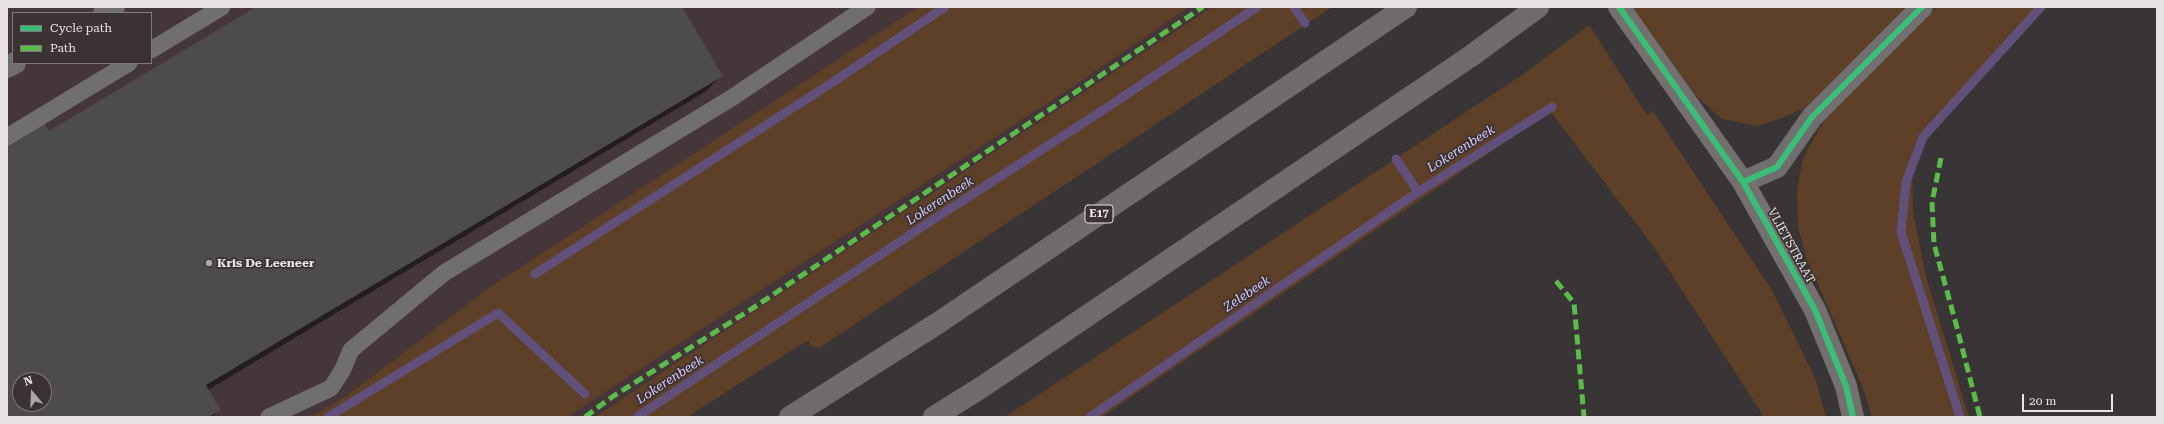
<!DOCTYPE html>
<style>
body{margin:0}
#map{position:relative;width:2164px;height:424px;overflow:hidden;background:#393435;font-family:"Roboto Serif",serif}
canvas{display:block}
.frame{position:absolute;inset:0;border:8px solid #e9e3e4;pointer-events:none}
.legend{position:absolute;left:12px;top:12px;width:140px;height:52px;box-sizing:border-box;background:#3b3234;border:1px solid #81797a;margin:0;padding:5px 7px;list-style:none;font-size:12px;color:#e9e3e4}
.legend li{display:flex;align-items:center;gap:8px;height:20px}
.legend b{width:20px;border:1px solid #81797a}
.north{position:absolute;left:12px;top:372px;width:40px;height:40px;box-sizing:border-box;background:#3b3234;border:1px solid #81797a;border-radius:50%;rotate:341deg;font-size:11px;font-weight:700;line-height:16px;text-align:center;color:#e9e3e4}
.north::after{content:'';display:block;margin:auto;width:14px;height:18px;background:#aba6a7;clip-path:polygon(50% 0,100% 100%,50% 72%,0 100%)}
.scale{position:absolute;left:2022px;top:394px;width:91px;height:18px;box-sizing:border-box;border:2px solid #e9e3e4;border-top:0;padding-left:5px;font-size:12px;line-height:14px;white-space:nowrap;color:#e9e3e4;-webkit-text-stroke:3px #3b3234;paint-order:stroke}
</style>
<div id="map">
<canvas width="2164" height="424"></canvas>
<div class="frame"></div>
<ul class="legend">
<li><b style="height:5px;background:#3abd76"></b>Cycle path</li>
<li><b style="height:5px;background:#5cbc4b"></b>Path</li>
</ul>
<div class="north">N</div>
<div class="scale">20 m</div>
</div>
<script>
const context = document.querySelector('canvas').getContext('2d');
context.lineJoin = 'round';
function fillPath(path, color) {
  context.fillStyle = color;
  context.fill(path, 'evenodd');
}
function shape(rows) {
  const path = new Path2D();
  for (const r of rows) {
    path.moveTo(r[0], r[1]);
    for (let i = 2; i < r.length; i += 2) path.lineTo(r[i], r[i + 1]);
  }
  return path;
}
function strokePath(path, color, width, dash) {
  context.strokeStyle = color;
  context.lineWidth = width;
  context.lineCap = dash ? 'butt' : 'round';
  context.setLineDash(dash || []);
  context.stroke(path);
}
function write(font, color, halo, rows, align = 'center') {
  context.font = font + ' "Roboto Serif",serif';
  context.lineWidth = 3.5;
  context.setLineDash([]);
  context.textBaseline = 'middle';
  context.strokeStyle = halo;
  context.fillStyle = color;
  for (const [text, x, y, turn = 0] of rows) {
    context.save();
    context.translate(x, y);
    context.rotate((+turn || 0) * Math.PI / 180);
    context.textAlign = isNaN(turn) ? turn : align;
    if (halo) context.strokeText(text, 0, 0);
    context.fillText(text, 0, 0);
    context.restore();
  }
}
const built = shape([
 [7,7,1212,7,595,417,7,417],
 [13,13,151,13,151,63,13,63],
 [20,380,44,380,44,404,20,404]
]);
const green = shape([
 [918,7,1189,7,1072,87,567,417,311,417,348,395,489,288],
 [1212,7,1332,7,819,348,810,345,808,340,687,417,595,417],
 [1632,7,1908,7,1805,108,1782,118,1757,126,1722,119,1697,97],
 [1937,7,2038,7,1943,117,1912,161,1913,212,1926,277,1969,417,1872,417,1863,388,1806,257,1798,227,1797,190,1803,158,1824,121],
 [1589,25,1647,115,1653,111,1773,292,1815,378,1826,417,1764,417,1656,250,1550,111,1102,417,1005,417,1522,75]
]);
const shadow = shape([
 [258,7,680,7,722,75,705,92,208,390,219,410,212,417,7,417,7,147,49,132],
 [20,380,44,380,44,404,20,404]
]);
const stream = shape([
 [1294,7,1305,23],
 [1396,159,1418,192],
 [535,274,830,84,945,7],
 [328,417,498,313,585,394],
 [637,417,928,223,1108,107,1257,7],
 [1090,417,1418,192,1552,107],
 [1960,417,1901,232,1906,182,1923,137,2041,7]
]);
const building = shape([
 [256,7,682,7,723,76,206,385,221,410,209,417,7,417,7,146,44,123,49,131],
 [20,380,44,380,44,404,20,404]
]);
const lane = shape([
 [151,50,222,7],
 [7,137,129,63],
 [269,417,331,388,342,371,351,350,444,273,730,99,867,7]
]);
const street = shape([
 [104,13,114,7],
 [7,67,15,63],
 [1743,182,1777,167,1812,117,1922,7]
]);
const secondary = shape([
 [1619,7,1743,182,1815,310,1846,386,1853,417]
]);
const highway = shape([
 [790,417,938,323,1406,7],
 [934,417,982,387,1471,56,1538,7]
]);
const quiet = shape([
 [1941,158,1932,202,1934,244,1956,324,1980,417],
 [1556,281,1574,303,1584,417],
 [585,417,612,397,750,310,1203,7]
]);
const cycleway = shape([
 [1619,7,1743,182,1815,310,1846,386,1853,417],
 [1743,182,1777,167,1812,117,1922,7]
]);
const markers = [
 [209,263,4,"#aba6a7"]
];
const shields = [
 [1099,214,28]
];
const shieldNames = [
 ["E17",1099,214]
];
const streetNames = [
 ["VLIETSTRAAT",1791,246,61]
];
const poiNames = [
 ["Kris De Leeneer",217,263]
];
const waterNames = [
 ["Lokerenbeek",1461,149,-32],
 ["Lokerenbeek",940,201,-33],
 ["Zelebeek",1247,294,-34],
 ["Lokerenbeek",670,380,-33]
];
fillPath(built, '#45363a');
fillPath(green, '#5e3f28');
fillPath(shadow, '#0007');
strokePath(stream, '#615079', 9);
fillPath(building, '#4e4b4d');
strokePath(lane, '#706e6e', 17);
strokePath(street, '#706e6e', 22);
strokePath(secondary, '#747070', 22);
strokePath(highway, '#706b6c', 22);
strokePath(quiet, '#5cbc4b', 5, [10, 5]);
strokePath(cycleway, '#3abd76', 6);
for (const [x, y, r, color] of markers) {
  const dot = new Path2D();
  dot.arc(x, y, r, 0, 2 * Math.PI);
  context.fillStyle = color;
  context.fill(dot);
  strokePath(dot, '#3b3234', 1.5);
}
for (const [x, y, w] of shields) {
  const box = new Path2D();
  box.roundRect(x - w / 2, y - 9, w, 18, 3);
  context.fillStyle = '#3b3234';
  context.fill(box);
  strokePath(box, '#e9e3e4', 1);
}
write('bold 11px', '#e9e3e4', null, shieldNames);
write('12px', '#e9e3e4', '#3b3234', streetNames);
write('bold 12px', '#e9e3e4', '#3b3234', poiNames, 'left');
write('italic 13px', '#ddcdf9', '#3b3234', waterNames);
</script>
